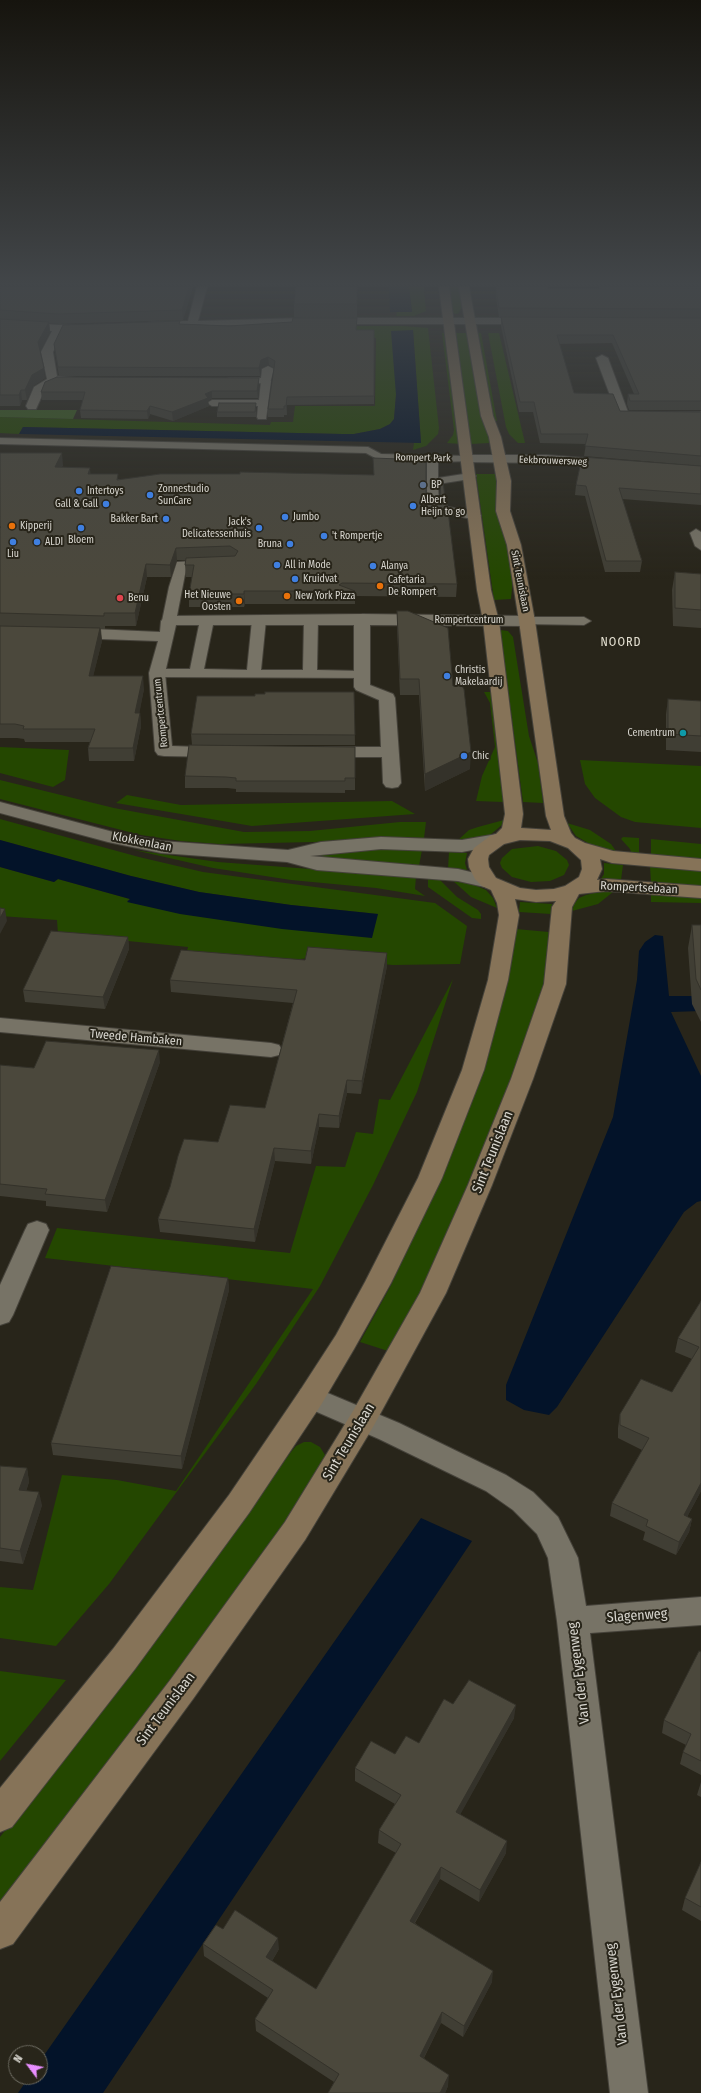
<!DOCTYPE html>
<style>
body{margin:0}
#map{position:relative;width:701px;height:2093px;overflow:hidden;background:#28251a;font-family:"Fira Sans Condensed",sans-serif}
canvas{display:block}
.north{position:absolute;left:8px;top:2045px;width:40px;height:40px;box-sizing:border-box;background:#28251a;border:1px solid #6e6c62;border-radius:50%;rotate:302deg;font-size:11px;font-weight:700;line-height:16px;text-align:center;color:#d8d6cf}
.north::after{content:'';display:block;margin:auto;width:14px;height:18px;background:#e88eff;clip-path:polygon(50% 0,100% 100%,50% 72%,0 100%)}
</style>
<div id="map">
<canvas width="701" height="2093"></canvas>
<div class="north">N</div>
</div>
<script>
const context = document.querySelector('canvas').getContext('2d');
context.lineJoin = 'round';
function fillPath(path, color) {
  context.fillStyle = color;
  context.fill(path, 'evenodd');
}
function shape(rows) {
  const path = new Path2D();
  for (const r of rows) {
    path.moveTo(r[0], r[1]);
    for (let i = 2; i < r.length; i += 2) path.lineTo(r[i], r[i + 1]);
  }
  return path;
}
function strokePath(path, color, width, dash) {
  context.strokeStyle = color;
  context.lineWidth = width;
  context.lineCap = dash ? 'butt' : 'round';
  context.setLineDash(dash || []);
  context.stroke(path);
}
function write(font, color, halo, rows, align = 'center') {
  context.font = font + ' "Fira Sans Condensed",sans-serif';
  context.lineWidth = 4;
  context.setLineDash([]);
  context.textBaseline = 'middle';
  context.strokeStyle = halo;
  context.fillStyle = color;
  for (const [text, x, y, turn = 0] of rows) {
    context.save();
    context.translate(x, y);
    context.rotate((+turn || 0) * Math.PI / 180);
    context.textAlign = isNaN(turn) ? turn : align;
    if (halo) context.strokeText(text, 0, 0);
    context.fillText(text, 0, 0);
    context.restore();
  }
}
const green = shape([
 [409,287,424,287,426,311,414,316,396,316,397,312,412,311],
 [448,287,460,287,462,307,458,314,451,313],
 [308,326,403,326,428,328,439,428,438,434,426,446,413,450,414,443,421,443,413,330,396,395,394,419,390,424,380,429,354,434,342,434,23,427,19,434,0,433,0,417,270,425,271,422,293,422,295,406,375,406,376,338,308,338],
 [442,333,444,333,446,337,461,444,447,443,453,435,454,430],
 [454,333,467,333,490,437,489,443,471,444],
 [478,333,481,333,497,421,495,421,492,415],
 [488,333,499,333,525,443,518,443,509,434,506,427],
 [476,474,498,474,513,578,511,599,494,600],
 [500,630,508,631,513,637,529,736,538,763,543,803,523,802],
 [484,692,491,692,501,765,503,802,476,801,482,776,495,747,490,703],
 [0,747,69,750,65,780,53,787,0,773],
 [580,760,701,766,701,828,635,822,621,817,595,798,585,784],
 [0,780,114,808,244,832,310,831,400,822,426,822,424,838,374,837,315,842,220,844,181,841,141,835,0,799],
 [127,795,181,805,392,801,415,814,252,826,116,803],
 [0,819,139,857,203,872,435,903,467,926,460,964,393,965,309,958,291,960,185,959,188,947,58,934,57,920,0,916,0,867,54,882,58,879,130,899,127,901,378,914,291,905,199,892,131,876,0,840],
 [504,820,503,824,490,835,457,841,469,830,478,827],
 [567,823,590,830,611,844,618,854,595,847,576,836],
 [623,837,639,838,639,856,632,855,630,849,621,839],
 [651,839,701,844,701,860,651,857],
 [538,846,556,851,567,860,569,865,564,875,550,881,531,882,512,877,502,868,500,863,502,858,512,849],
 [378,849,422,850,419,866,317,857,318,855],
 [134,850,218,862,416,877,415,889,425,896,376,888,291,880,213,868],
 [449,852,467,853,465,863,467,870,448,869],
 [604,863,623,865,621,880,601,879,604,874],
 [650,866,701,870,701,886,651,882],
 [428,878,439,879,457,897,478,910,481,914,481,919,472,918,428,887],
 [452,880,465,881,486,890,493,898,497,908,471,897],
 [598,892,613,892,598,904,572,911,574,904,579,898,586,895],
 [651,894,701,898,701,903,651,902],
 [520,902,552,904,551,914,519,912],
 [516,929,549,932,544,982,514,1077,471,1185,419,1294,388,1351,360,1342,390,1287,440,1180],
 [453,979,417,1092,373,1185,320,1286,256,1384,109,1584,56,1646,0,1638,0,1587,33,1590,62,1475,117,1480,176,1491,313,1289,45,1258,57,1228,290,1253,316,1166,345,1167,356,1132,373,1134,379,1099,390,1100],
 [304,1442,311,1442,320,1447,325,1455,322,1464,282,1526,169,1682,0,1903,0,1837,135,1664,291,1452,296,1446],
 [0,1671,66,1680,0,1761]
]);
const forest = shape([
 [0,410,77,410,73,419,0,417]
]);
const water = shape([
 [389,287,409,287,412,312,390,312],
 [413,330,421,443,19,434,23,427,342,434,354,434,380,429,390,424,394,419,396,395,391,331],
 [0,840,131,876,199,892,291,905,378,914,372,938,282,929,180,914,127,902,130,899,58,879,54,882,0,867],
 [655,935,663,936,669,996,701,996,701,1011,671,1012,701,1076,701,1201,697,1202,684,1212,557,1407,549,1415,524,1410,506,1400,506,1385,613,1117,637,980,639,951,645,942],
 [421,1518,472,1541,103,2093,18,2093,29,2077,40,2077,40,2061]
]);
const lane = shape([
 [266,378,271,381,266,419,258,419,257,417,258,406,212,406,207,403,212,400,259,400,261,381,266,378],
 [0,438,368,447,381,454,468,456,474,459,472,461,438,462,438,478,470,473,476,476,470,479,438,484,439,505,479,513,481,516,475,520,429,509,427,507,427,461,379,460,366,453,0,444,0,438],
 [696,529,701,532,701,550,695,546,690,533,696,529],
 [211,560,217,564,215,567,186,569,176,621,174,624,164,624,162,621,169,587,177,562,211,560],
 [311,615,318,619,317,670,362,671,367,672,369,675,367,678,157,677,152,676,150,673,152,670,157,669,190,669,200,620,207,616,214,620,204,669,247,670,252,620,259,616,266,620,261,670,303,670,304,619,311,615],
 [527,617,584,617,591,621,584,625,522,624,520,621,522,618,527,617]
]);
const street = shape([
 [197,287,207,287,198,321,304,318,530,318,535,321,530,324,304,324,148,327,147,325,148,323,152,322,188,321,197,287],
 [0,321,59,325,96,325,97,327,92,330,63,331,53,352,57,376,86,379,88,381,86,383,57,384,45,389,36,409,28,409,26,406,34,387,47,379,41,352,52,331,0,327,0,321],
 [602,355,608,358,628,412,701,412,701,420,619,419,596,358,602,355],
 [268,366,274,369,270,383,229,384,223,381,229,378,261,378,262,369,268,366],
 [468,455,546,455,610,460,616,464,610,468,546,463,463,462,462,459,463,456,468,455],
 [362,614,527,616,532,618,535,621,532,624,527,626,370,625,370,685,393,694,395,698,401,783,398,787,392,788,386,787,383,783,382,757,325,757,319,756,316,752,319,748,325,747,381,747,379,700,356,690,354,687,354,625,176,625,165,673,172,746,225,748,228,752,225,756,219,757,164,756,158,755,155,751,149,673,158,641,71,638,66,636,63,633,66,630,71,628,160,632,161,621,164,618,169,616,362,614],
 [0,802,117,833,161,841,288,850,321,842,381,837,462,840,497,834,504,836,506,840,504,844,462,852,381,849,310,856,458,869,496,878,499,882,496,886,489,888,458,881,317,870,287,862,161,853,108,842,0,813,0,802],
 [0,1018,271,1043,279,1045,282,1050,279,1055,271,1057,0,1032,0,1018],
 [37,1221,46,1224,49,1230,13,1315,9,1322,0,1325,0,1285,25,1230,28,1224,37,1221],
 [311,1386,399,1423,506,1475,533,1492,558,1517,578,1558,586,1606,701,1597,701,1625,590,1633,648,2093,610,2093,557,1621,548,1558,537,1534,513,1510,486,1491,379,1439,301,1405,297,1397,301,1389,311,1386]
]);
const secondary = shape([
 [439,287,449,287,491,590,499,621,523,814,521,828,551,830,546,816,519,621,507,545,496,511,497,481,489,437,481,416,459,287,469,287,493,416,501,437,511,481,510,511,521,545,535,621,564,816,571,833,575,838,585,843,613,851,701,859,701,871,612,863,600,859,602,869,597,880,606,879,701,886,701,898,606,891,579,894,572,907,566,984,533,1079,492,1185,446,1293,373,1427,305,1540,193,1699,13,1944,0,1949,0,1902,171,1679,285,1522,353,1411,420,1293,468,1185,511,1079,544,984,552,907,556,901,536,902,515,899,519,915,508,980,484,1070,442,1178,391,1283,354,1349,321,1405,249,1513,135,1669,12,1827,0,1832,0,1788,113,1649,229,1495,301,1389,336,1335,365,1282,418,1178,462,1070,488,980,499,915,497,903,491,890,482,886,475,879,469,867,468,859,474,848,490,836,496,834,502,828,505,814,483,621,477,590,439,287],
 [520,840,550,841,568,848,581,860,582,869,579,877,565,886,554,889,536,890,520,888,496,878,489,867,488,859,489,855,504,844,520,840]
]);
const wall = shape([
 [0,287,193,287,183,320,59,324,49,323,50,332,40,351,45,378,33,386,27,400,22,400,20,406,0,406],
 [357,287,357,317,294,317,294,304],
 [496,287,547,287,548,289,599,289,599,287,701,288,701,318,499,317,496,298,496,289,497,289],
 [653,287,701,287,701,288],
 [501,317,701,318,701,410,629,410,627,404,628,394,634,394,612,343,559,344,574,393,620,411,701,412,701,466,584,456,586,444,540,443,533,412,519,412,501,326],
 [180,324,356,330,374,330,374,404,287,405,287,415,284,415,284,417,268,417,268,409,274,368,269,365,261,368,260,376,59,376,55,352,54,344],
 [259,385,258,398,212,398,208,401,209,406,173,421,150,414,148,419,81,418,80,410,83,400,42,400,41,392],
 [256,408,256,417,217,417,217,412],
 [0,453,63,465,62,467,90,468,90,474,119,479,374,475,373,458,426,496,440,501,440,480,445,500,457,584,456,597,355,596,355,604,245,604,244,607,189,607,189,594,192,577,186,577,185,565,186,560,177,560,171,577,147,577,136,626,105,626,105,629,101,629,102,641,93,676,144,689,139,713,140,713,141,726,134,761,89,761,88,748,90,742,25,742,24,739,17,738,0,738],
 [701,466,701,505,622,499,642,561,640,572,605,572,585,496,575,495,576,485],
 [675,572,701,574,701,628,673,626,672,590],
 [397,611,453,686,470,769,425,791,419,695,400,695,397,627],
 [354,692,355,745,192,745,191,734,255,696],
 [668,699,701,701,701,752,666,750,666,714],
 [355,747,355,790,345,790,345,793,236,792,236,789,227,788,185,788,185,776],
 [692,925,701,925,701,1022,692,1004,688,948],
 [128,937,129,949,105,1009,25,1002,23,990],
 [305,960,387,966,361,1094,347,1093,339,1128,319,1127,311,1164,275,1161,255,1242,160,1232,158,1219,170,1187,218,1142,265,1108,293,1003,171,992,170,980],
 [160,1062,107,1212,46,1206,46,1201,0,1196,0,1065,34,1068],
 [228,1278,229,1290,182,1469,53,1455,51,1443],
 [701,1301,701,1491,687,1517,692,1519,689,1532,676,1555,643,1540,645,1532,610,1516,612,1503,642,1450,618,1438,618,1428,620,1414,672,1392,692,1359,675,1352,678,1338],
 [0,1466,27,1468,29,1482,26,1491,42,1505,23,1564,0,1561],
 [701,1652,701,1775,680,1764,683,1752,686,1745,662,1733,664,1720],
 [453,1704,514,1718,460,1814,506,1853,479,1902,440,1879,415,1923,492,1982,463,2037,441,2023,424,2058,448,2086,445,2093,328,2093,334,2082,256,2031,255,2019,268,1998,204,1956,203,1944,223,1929,279,1949,272,1961,316,1989,396,1853,378,1843,379,1830,395,1804,355,1781,355,1768,395,1754,419,1743],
 [701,1782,701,1797,697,1795],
 [701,1862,701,1921,682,1910,685,1898]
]);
const shadedWall = shape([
 [189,287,193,287,183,320,182,310],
 [49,322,50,332,40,352,38,342],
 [268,357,269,365,261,368,260,376,259,368,261,360],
 [44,368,45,378,33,386,27,400,25,390,32,375],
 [259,378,259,385,258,398,257,391],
 [21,390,22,400,20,406,19,395],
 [212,391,212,398,208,401,209,406,173,421,172,412],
 [287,397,287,415,286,406],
 [150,406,150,414,148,419,147,411],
 [62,453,63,465,57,479,55,467],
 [90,468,91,479,88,474],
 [176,548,177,560,171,577,170,565],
 [146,564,147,577,136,626,135,613],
 [244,591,245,604,244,607],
 [100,628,102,641,90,689,89,676],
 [143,676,144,689,137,726,135,713],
 [140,713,141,726,134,761,133,748],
 [471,752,470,769,425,791,425,774],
 [5,909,7,921,0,934,0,918],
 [128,937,129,949,105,1009,103,997],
 [387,953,387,966,361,1094,362,1081],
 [159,1050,160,1062,107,1212,105,1200],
 [347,1080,347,1093,339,1128,339,1116],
 [319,1114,319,1127,311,1164,311,1151],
 [274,1148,275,1161,255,1242,254,1229],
 [228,1278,229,1290,182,1469,181,1456],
 [27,1468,29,1482,22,1504,19,1490],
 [701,1483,701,1491,681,1528,684,1515],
 [39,1492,42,1505,23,1564,20,1551],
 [692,1519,689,1532,676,1555,679,1542],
 [516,1705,514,1718,455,1824,456,1812],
 [507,1841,506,1853,479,1902,480,1890],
 [441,1867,440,1879,409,1932,410,1921],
 [278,1938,279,1949,267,1969,266,1957],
 [493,1971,492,1982,463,2037,464,2026],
 [442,2012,441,2023,419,2067,420,2056],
 [449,2075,448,2086,445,2093,440,2093]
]);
const building = shape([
 [0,287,189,287,182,310,58,314,0,310,0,287],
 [296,287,357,287,357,304,294,304,296,287],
 [499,287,547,287,548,289,600,289,599,287,701,288,701,309,499,308,496,289,499,289,499,287],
 [501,317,701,318,701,401,630,401,628,394,639,394,613,335,557,335,574,393,613,394,620,411,701,412,701,456,585,446,588,434,541,434,534,402,520,402,501,317],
 [293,318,357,318,356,330,374,330,374,396,287,397,286,406,284,406,284,409,268,409,275,361,268,357,261,360,259,368,58,367,54,344,63,325,180,321,179,324,229,326,292,322,293,318],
 [0,319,49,322,38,342,44,368,32,375,25,390,21,390,19,395,0,395,0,319],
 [57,377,259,378,257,391,212,391,205,394,208,398,172,412,150,406,147,411,80,410,85,392,41,392,45,382,57,377],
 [219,403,256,403,255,412,217,412,219,403],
 [0,453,62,453,55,467,90,468,88,474,118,474,117,480,160,474,240,474,240,472,374,475,373,458,426,460,426,496,447,503,457,584,342,583,339,585,355,591,244,591,244,594,189,594,194,565,185,565,186,558,235,556,238,551,230,546,176,548,170,565,146,564,135,613,104,613,104,616,0,613,0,527,1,527,0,527,0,453],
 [582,457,701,466,701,494,619,488,642,561,606,561,586,486,576,485,582,457],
 [440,480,443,480,445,500,441,499,440,480],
 [675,572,701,574,701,610,675,608,675,572],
 [397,611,408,611,448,628,453,686,462,686,464,689,471,752,425,774,419,679,400,679,397,611],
 [0,626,100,628,89,676,143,676,135,713,140,713,133,748,88,748,95,729,23,729,24,726,15,724,0,724,0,626],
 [265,692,354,692,355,735,191,734,197,696,255,696,255,694,265,694,265,692],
 [668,699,701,701,701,736,668,734,668,699],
 [189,745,355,747,355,778,345,778,345,781,236,781,236,778,226,777,185,776,189,745],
 [0,908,5,909,0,918,0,908],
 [692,925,701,925,701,990,696,979,692,925],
 [51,931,128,937,103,997,23,990,51,931],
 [308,947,387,953,362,1081,347,1080,339,1116,319,1114,311,1151,274,1148,254,1229,158,1219,170,1187,178,1156,184,1139,218,1142,230,1105,265,1108,297,990,170,980,181,950,305,960,308,947],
 [46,1041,159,1050,105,1200,45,1194,47,1189,0,1184,0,1065,34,1068,46,1041],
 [111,1266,228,1278,181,1456,51,1443,111,1266],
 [701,1301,701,1483,684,1515,692,1519,679,1542,646,1526,648,1520,612,1503,649,1438,620,1425,620,1414,641,1379,672,1392,699,1347,678,1338,701,1301],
 [0,1466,27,1468,19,1490,39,1492,20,1551,0,1548,0,1466],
 [699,1651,701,1652,701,1761,683,1752,691,1734,664,1720,699,1651],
 [469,1680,516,1705,456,1812,507,1841,480,1890,441,1867,410,1921,493,1971,464,2026,442,2012,420,2056,449,2075,440,2093,328,2093,339,2074,255,2019,273,1990,203,1944,216,1925,223,1929,235,1910,278,1938,266,1957,316,1989,401,1844,379,1830,401,1795,355,1768,371,1741,395,1754,406,1736,419,1743,444,1699,453,1704,469,1680],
 [701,1862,701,1907,685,1898,701,1862]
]);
const markers = [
 [423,485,4,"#5c6f8a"],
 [79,491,4,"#3f7fe0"],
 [150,495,4,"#3f7fe0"],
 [106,504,4,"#3f7fe0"],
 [413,506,4,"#3f7fe0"],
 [285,517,4,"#3f7fe0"],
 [166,519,4,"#3f7fe0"],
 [12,526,4,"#e8710a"],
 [81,528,4,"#3f7fe0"],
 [259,528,4,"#3f7fe0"],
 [324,536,4,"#3f7fe0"],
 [13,542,4,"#3f7fe0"],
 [37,542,4,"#3f7fe0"],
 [290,544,4,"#3f7fe0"],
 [277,565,4,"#3f7fe0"],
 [373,566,4,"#3f7fe0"],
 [295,579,4,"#3f7fe0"],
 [380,586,4,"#e8710a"],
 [287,596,4,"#e8710a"],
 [120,598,4,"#e0444e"],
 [239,601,4,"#e8710a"],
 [447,676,4,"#3f7fe0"],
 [683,733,4,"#0f9aa8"],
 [464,756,4,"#3f7fe0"]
];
const farStreetnames = [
 ["Rompert Park",423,458,1],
 ["Eekbrouwersweg",553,461,2],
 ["Sint Teunislaan",520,581,79],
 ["Rompertcentrum",469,620],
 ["Rompertcentrum",161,713,-96]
];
const farPoinames = [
 ["BP",431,485],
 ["Zonnestudio",158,489],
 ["SunCare",158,501],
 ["Intertoys",87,491],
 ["Albert",421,500],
 ["Heijn to go",421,512],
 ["Gall & Gall",98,504,"right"],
 ["Jumbo",293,517],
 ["Bakker Bart",158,519,"right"],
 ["Jack's",251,522,"right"],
 ["Delicatessenhuis",251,534,"right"],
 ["Kipperij",20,526],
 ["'t Rompertje",332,536],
 ["Bloem",81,540,"center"],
 ["ALDI",45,542],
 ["Bruna",282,544,"right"],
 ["Liu",13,554,"center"],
 ["All in Mode",285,565],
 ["Alanya",381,566],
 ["Kruidvat",303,579],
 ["Cafetaria",388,580],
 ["De Rompert",388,592],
 ["Het Nieuwe",231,595,"right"],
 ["Oosten",231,607,"right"],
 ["New York Pizza",295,596],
 ["Benu",128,598],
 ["Christis",455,670],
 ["Makelaardij",455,682],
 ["Cementrum",675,733,"right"],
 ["Chic",472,756]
];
const farQuarternames = [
 ["NOORD",621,643]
];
const streetNames = [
 ["Klokkenlaan",142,842,11],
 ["Rompertsebaan",639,888,3],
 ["Tweede Hambaken",136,1038,5]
];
const nearStreetnames = [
 ["Sint Teunislaan",493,1152,-68],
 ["Sint Teunislaan",349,1442,-59],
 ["Slagenweg",637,1616,-4],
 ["Van der Eygenweg",579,1673,-97],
 ["Sint Teunislaan",166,1709,-53],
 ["Van der Eygenweg",617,1994,-97]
];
fillPath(green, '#244700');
fillPath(forest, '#3a5f1d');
fillPath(water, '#031329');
strokePath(lane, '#45423a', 2);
strokePath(street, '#45423a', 2);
strokePath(secondary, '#45423a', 2);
fillPath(lane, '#777366');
fillPath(street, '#777366');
fillPath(secondary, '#867358');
fillPath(wall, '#403e34');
fillPath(shadedWall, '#34322a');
fillPath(building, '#4b483c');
strokePath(building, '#34322a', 1);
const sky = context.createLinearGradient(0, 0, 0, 580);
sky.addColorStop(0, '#16140e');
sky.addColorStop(0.49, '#424649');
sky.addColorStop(1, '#42464900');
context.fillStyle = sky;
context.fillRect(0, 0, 701, 580);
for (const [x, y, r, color] of markers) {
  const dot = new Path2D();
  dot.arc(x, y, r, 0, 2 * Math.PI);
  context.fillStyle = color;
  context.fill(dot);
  strokePath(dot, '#28251a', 1.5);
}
write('10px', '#d8d6cf', '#28251a', farStreetnames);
write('10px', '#d8d6cf', '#28251a', farPoinames, 'left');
context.letterSpacing = '1px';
write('12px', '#e5e1d2', '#28251a', farQuarternames);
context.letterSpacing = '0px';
write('12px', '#d8d6cf', '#28251a', streetNames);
write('14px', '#d8d6cf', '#28251a', nearStreetnames);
</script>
